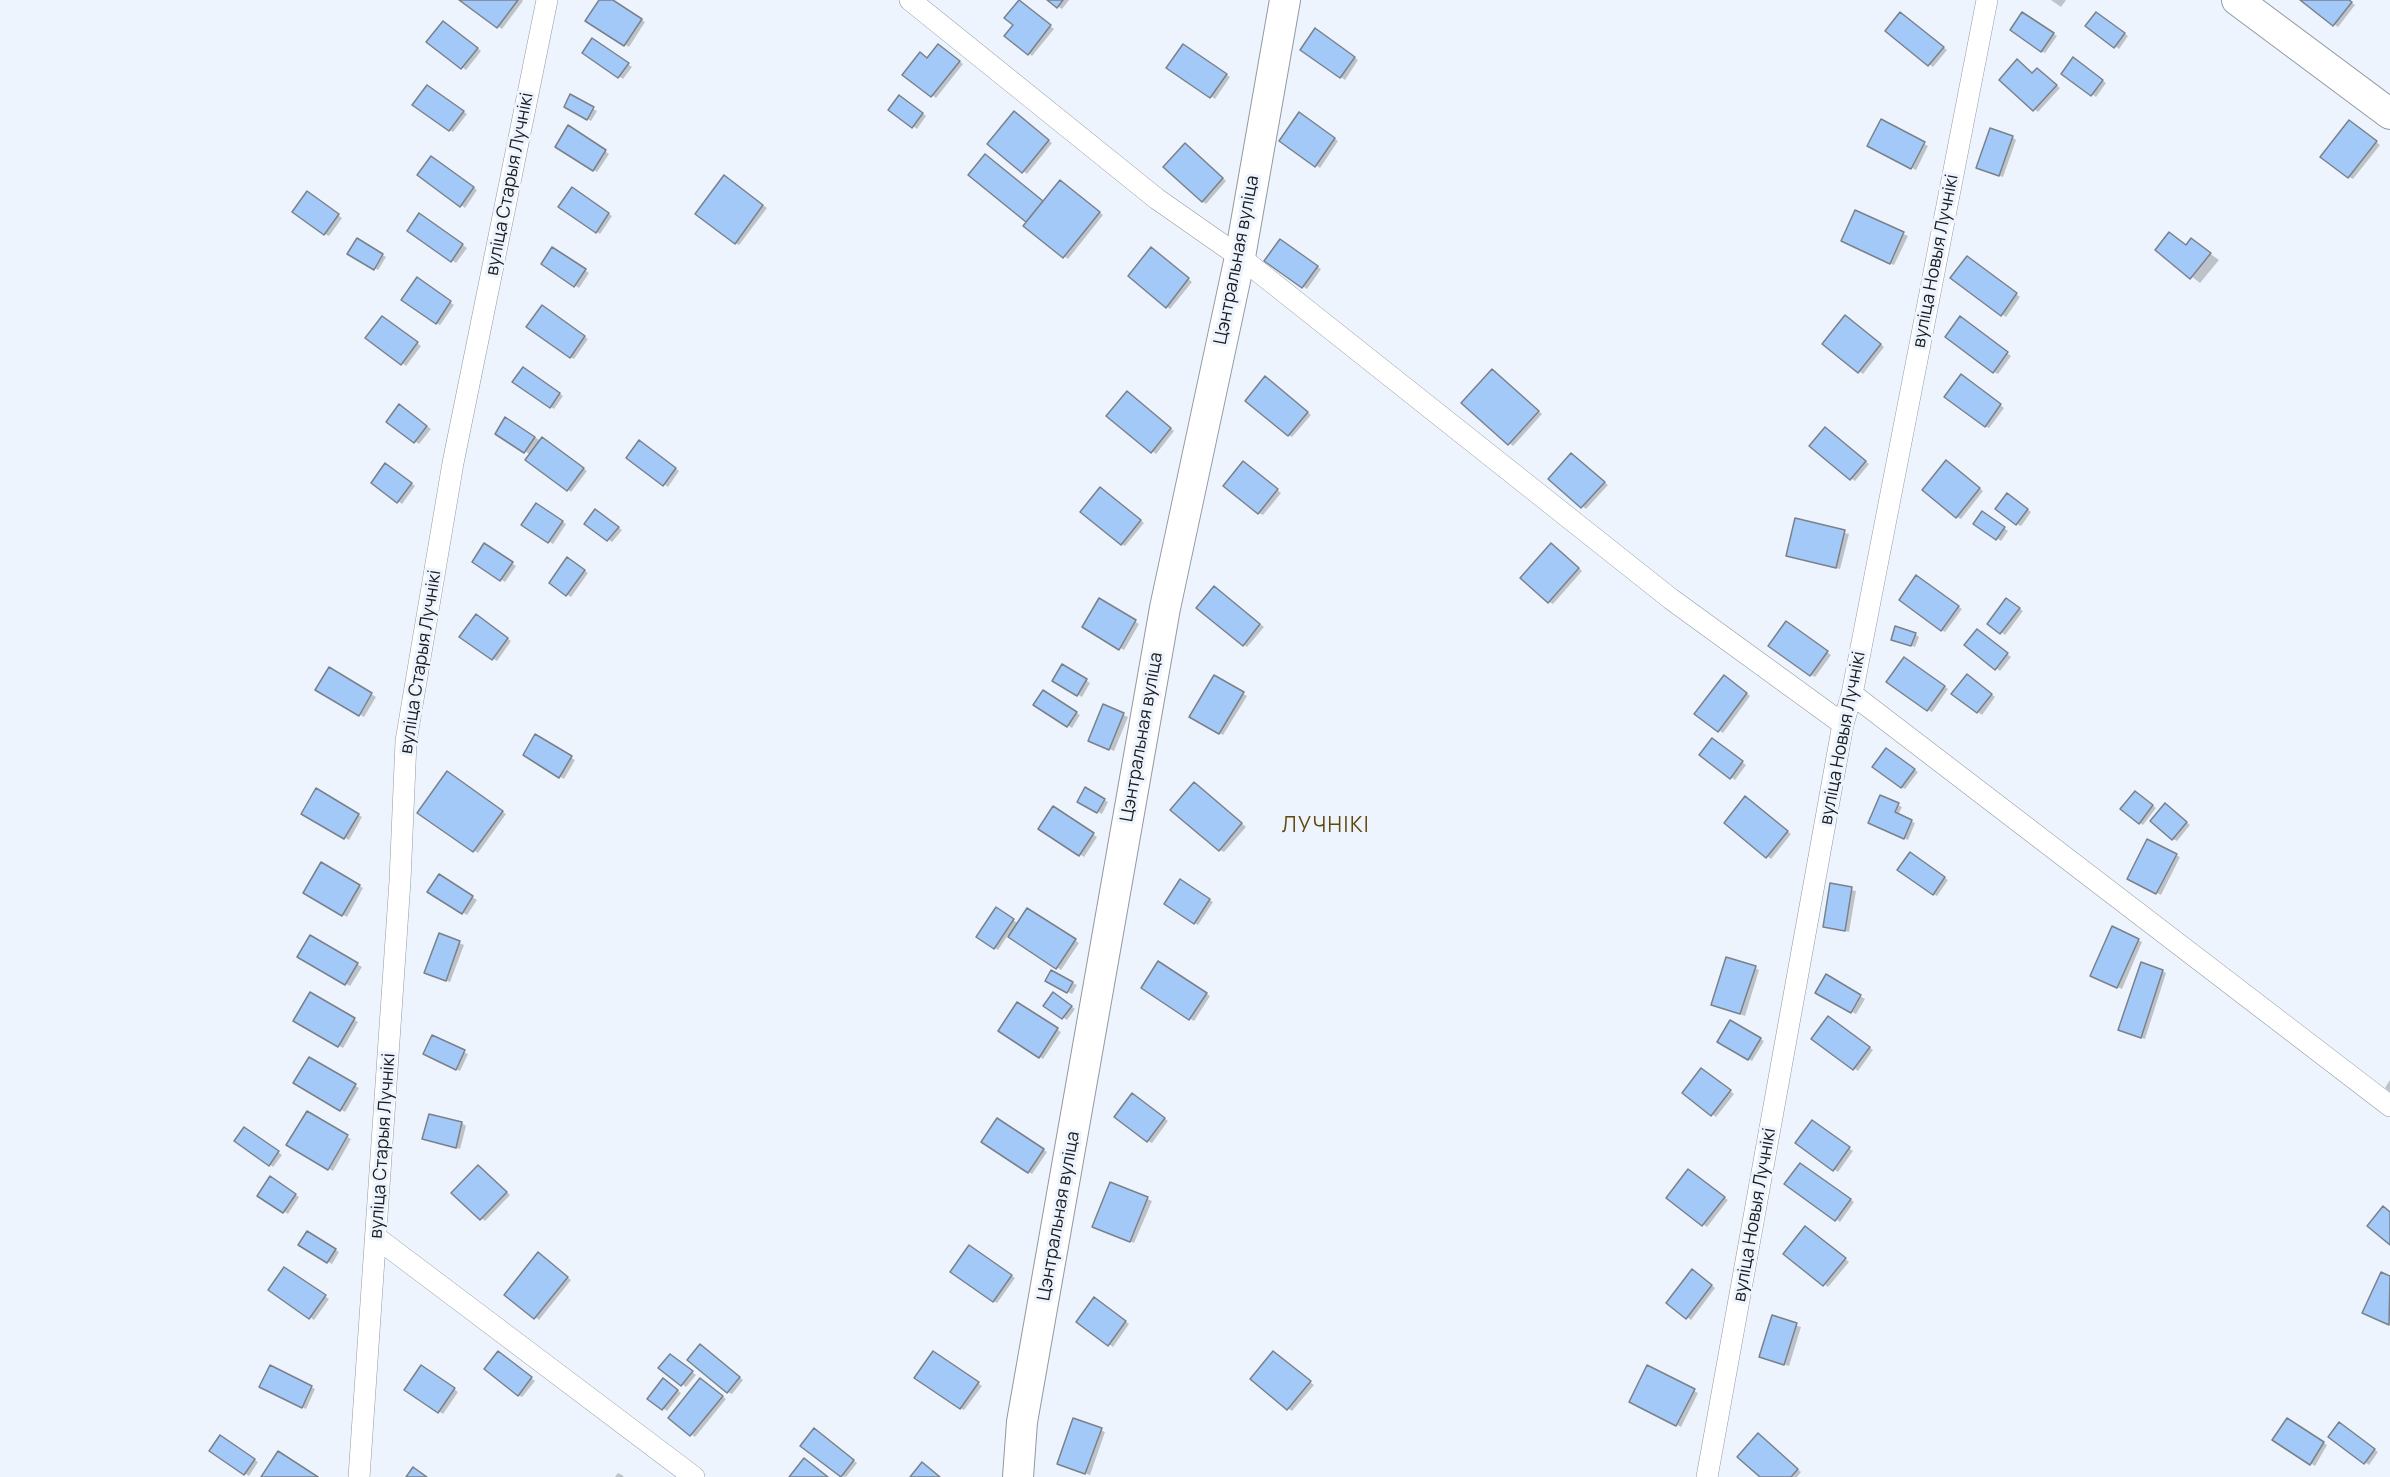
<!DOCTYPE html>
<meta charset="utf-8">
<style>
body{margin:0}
canvas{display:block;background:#edf4fd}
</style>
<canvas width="2390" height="1477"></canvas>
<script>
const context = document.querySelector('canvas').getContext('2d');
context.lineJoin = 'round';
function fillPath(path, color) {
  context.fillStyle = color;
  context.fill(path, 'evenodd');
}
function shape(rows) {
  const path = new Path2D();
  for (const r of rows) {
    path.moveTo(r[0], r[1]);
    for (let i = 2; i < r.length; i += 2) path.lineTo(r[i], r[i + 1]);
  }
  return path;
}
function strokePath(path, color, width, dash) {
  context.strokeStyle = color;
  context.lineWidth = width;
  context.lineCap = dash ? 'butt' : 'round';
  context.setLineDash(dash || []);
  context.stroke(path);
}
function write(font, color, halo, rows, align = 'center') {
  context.font = font + ' Manrope,sans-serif';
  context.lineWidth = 6;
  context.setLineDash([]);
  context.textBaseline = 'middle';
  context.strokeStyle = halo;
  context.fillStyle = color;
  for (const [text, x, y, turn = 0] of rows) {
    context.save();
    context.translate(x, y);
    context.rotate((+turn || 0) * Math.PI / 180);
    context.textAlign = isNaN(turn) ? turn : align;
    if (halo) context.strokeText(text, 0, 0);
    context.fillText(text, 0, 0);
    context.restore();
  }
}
const shadow = shape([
 [461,0,522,0,523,1,502,29],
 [600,0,611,0,645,22,629,47,587,20],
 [1049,0,1069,0,1062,9],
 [2051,0,2066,0,2061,7],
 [2303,0,2348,0,2355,5,2338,27],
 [1023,4,1054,29,1032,56,1029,53,1015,25],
 [1904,16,1947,50,1933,67,1887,31],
 [2027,16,2057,36,2045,53,2041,51],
 [2100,16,2128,36,2119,49,2115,46],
 [447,25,481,51,466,70,428,42],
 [1320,33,1358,60,1345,80,1302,50],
 [597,42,632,67,623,79,584,52],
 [943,48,963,64,936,98,904,75],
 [1187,48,1230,77,1215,99,1168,67],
 [2077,62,2106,83,2096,97,2092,94],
 [2022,64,2033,74,2041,72,2060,88,2038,112,2001,80],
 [432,89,467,114,453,132,450,130],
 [571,97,597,111,591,121,566,106],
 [904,99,926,116,917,129,913,126],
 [1019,116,1052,143,1027,174,1023,171],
 [1304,116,1338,141,1320,168,1316,165],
 [1882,121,1928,146,1916,170,1869,145],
 [2354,124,2380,145,2353,179,2349,177],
 [569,127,609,154,597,172,557,146],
 [2012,137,2016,140,2003,177,1982,170],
 [1189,148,1226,181,1206,204,1202,201],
 [989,158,1044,202,1064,184,1103,215,1068,259,1025,226,1028,222,970,175],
 [436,160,477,190,465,208,461,205],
 [728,179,767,208,739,245,735,243],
 [576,191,612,216,600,234,596,231],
 [311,196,342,218,329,236,325,234],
 [1856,212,1908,236,1894,265,1846,243],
 [424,217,467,248,456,263,409,231],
 [2170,234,2187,245,2191,240,2219,260,2200,283,2157,250],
 [358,240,386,257,378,270,350,253],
 [1284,243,1321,269,1307,289,1266,261],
 [553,249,589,273,579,288,543,264],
 [1156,252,1192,282,1170,309,1166,306],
 [1971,260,2020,297,2006,317,2002,314],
 [421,282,454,305,440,325,436,323],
 [546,309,588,339,574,359,570,357],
 [1850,319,1884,347,1863,374,1859,371],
 [386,320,421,346,406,366,402,363],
 [1964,321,2011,356,1998,374,1994,372],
 [528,371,563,396,554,409,551,407],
 [1496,373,1542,414,1513,446,1463,403],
 [1966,378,2004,408,1989,428,1985,426],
 [1269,380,1311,415,1292,437,1288,435],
 [1131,395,1174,431,1156,454,1152,451],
 [404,409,431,429,419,444,388,422],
 [506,419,541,441,546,441,587,471,571,492,531,455,497,434],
 [1830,431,1869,464,1855,481,1811,446],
 [643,444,679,471,668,487,628,458],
 [1575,457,1608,485,1586,509,1550,479],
 [1950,464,1983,491,1961,519,1957,517],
 [1248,465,1281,493,1263,515,1259,513],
 [390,468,415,486,402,504,398,501],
 [1104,491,1144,523,1125,546,1121,544],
 [2012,497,2031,512,2021,526,2017,524],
 [536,505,566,524,553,544,523,525],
 [600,513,622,530,612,542,586,524],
 [1987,515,2008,531,2001,541,1975,523],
 [1796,520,1849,534,1840,569,1788,555],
 [484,545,516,566,505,582,474,562],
 [1556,547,1582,571,1553,604,1549,602],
 [572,561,588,573,571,597,551,583],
 [1921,580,1962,609,1945,632,1941,630],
 [1215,588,1264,627,1247,647,1243,644],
 [1100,600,1139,624,1124,650,1084,627],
 [2010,602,2023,611,2005,635,2001,632],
 [480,619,511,641,497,661,462,637],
 [1791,626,1831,655,1815,677,1811,675],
 [1981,633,2011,657,2000,671,1966,644],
 [1915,634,1919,637,1915,647,1897,641],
 [1908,661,1948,689,1932,712,1928,710],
 [1062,666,1090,683,1082,697,1054,681],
 [329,669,376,697,364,717,318,689],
 [1215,677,1247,696,1223,735,1191,716],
 [1971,678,1995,697,1982,715,1953,693],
 [1728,679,1750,696,1723,733,1719,730],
 [1043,692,1080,715,1072,728,1035,705],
 [1104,706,1128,717,1114,751,1094,742],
 [536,736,575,760,564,779,525,755],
 [1716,742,1746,765,1735,780,1731,777],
 [1891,752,1918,772,1905,789,1901,787],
 [452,775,506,814,478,853,420,813],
 [1198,786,1246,827,1224,852,1220,850],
 [1086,789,1108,802,1102,814,1079,801],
 [316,790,362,817,349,840,303,814],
 [2139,795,2156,808,2143,825,2140,823],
 [1750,800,1791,834,1771,859,1767,856],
 [1898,805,1902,807,1898,815,1915,823,1908,840,1874,824],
 [1053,808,1097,837,1084,857,1040,829],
 [2169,808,2190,825,2177,841,2173,839],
 [2148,841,2180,857,2161,895,2129,879],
 [1914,857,1948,880,1937,896,1933,894],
 [321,864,363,888,347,917,305,892],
 [439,876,477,900,467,915,429,891],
 [1181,881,1213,902,1198,925,1166,904],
 [1831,885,1856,891,1849,932,1824,926],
 [997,909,1019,924,1028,910,1079,943,1061,970,1008,935,998,950,978,937],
 [2112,928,2142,942,2122,989,2096,977],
 [440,935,464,945,450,982,430,975],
 [310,937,362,967,350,986,299,956],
 [1159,963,1210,996,1194,1021,1143,988],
 [1755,968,1759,970,1745,1016,1717,1006],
 [2162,971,2166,973,2145,1039,2124,1032],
 [1051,972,1077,985,1072,994,1047,981],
 [1826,976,1865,999,1856,1014,1817,992],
 [311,994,358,1022,343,1048,295,1020],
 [1057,996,1075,1009,1067,1020,1045,1005],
 [1017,1004,1061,1032,1043,1059,1000,1031],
 [1832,1020,1873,1050,1858,1071,1854,1068],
 [1731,1022,1764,1041,1752,1061,1719,1042],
 [433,1037,468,1054,460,1071,425,1054],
 [309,1059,359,1088,345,1112,295,1083],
 [1706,1072,1734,1094,1716,1117,1684,1093],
 [2390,1080,2390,1092,2385,1088],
 [1137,1097,1168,1121,1152,1143,1148,1141],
 [307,1113,351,1139,333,1171,288,1145],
 [997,1120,1047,1152,1032,1174,983,1142],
 [462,1123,466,1126,460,1149,424,1139],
 [1817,1124,1853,1151,1838,1172,1797,1143],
 [248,1131,282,1155,273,1167,269,1164],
 [1804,1167,1854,1202,1840,1222,1836,1219],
 [482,1169,510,1195,485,1221,453,1193],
 [1692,1173,1728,1200,1707,1227,1668,1198],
 [270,1178,299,1197,288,1214,259,1196],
 [1111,1184,1152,1201,1134,1243,1098,1228],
 [1810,1230,1849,1262,1828,1287,1785,1253],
 [308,1233,339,1252,332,1264,300,1245],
 [973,1249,1015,1278,997,1303,993,1301],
 [542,1257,571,1280,539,1320,506,1294],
 [289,1271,329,1299,314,1320,270,1290],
 [1696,1273,1715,1288,1691,1320,1687,1317],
 [2382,1274,2390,1278,2390,1325,2373,1317],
 [1099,1301,1129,1324,1113,1347,1109,1344],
 [1773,1317,1801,1327,1789,1366,1765,1358],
 [704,1348,743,1380,732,1394,728,1392],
 [503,1355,535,1381,522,1397,518,1395],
 [937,1355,982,1386,964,1410,960,1408],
 [1278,1355,1314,1385,1292,1411,1252,1379],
 [674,1358,696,1375,686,1387,660,1368],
 [270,1367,315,1389,306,1409,265,1389],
 [1648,1367,1698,1393,1681,1427,1631,1401],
 [425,1369,458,1392,443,1414,406,1389],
 [667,1382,681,1393,667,1411,649,1399],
 [705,1382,726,1399,695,1437,670,1418],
 [2287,1420,2327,1445,2315,1466,2274,1440],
 [2343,1426,2378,1452,2369,1465,2365,1462],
 [1101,1430,1105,1432,1090,1475,1062,1465],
 [818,1433,857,1463,846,1477,841,1476],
 [220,1437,258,1462,249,1476,211,1451],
 [1762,1437,1801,1472,1797,1477,1762,1477],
 [618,1473,622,1475,624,1477,615,1477]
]);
const building = shape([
 [459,0,518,0,497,28,459,0],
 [599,0,613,0,642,19,624,46,585,21,599,0],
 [1019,0,1051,25,1028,55,1004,36,1013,25,1004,18,1019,0],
 [1047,0,1063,0,1057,8,1047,0],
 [2300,0,2349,0,2352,2,2333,26,2300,0],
 [1900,12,1944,47,1928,66,1885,31,1900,12],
 [2022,12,2054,33,2041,52,2010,30,2022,12],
 [2096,12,2125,33,2114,48,2085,26,2096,12],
 [443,21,478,48,461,69,426,42,443,21],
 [1315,28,1355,57,1340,78,1300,50,1315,28],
 [592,38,629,63,618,78,582,53,592,38],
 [938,44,960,61,931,97,902,75,920,52,927,58,938,44],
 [1183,44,1227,74,1210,98,1166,68,1183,44],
 [2073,57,2103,80,2091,96,2061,74,2073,57],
 [2017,59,2032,73,2037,68,2057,85,2033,111,1999,80,2017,59],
 [427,85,464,111,449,131,412,105,427,85],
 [570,94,594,107,587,120,564,107,570,94],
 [899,95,923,113,912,128,888,110,899,95],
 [1014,111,1049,140,1022,173,987,144,1014,111],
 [1299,112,1335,138,1315,167,1279,141,1299,112],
 [1881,119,1925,142,1911,169,1867,146,1881,119],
 [2349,120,2377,141,2348,178,2320,157,2349,120],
 [568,125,606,150,593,171,555,147,568,125],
 [1990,128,2013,136,1999,176,1976,168,1990,128],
 [1185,143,1223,178,1202,202,1163,167,1185,143],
 [985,154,1043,201,1026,222,968,175,985,154],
 [431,156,474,187,460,207,417,175,431,156],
 [724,175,763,205,735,244,695,214,724,175],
 [1060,180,1100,212,1063,258,1023,226,1060,180],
 [572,187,609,213,596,233,558,207,572,187],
 [307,191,339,214,324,235,292,212,307,191],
 [1855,210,1904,232,1890,264,1841,241,1855,210],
 [419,213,463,244,451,262,407,231,419,213],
 [2169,232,2186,245,2191,238,2211,253,2190,279,2155,250,2169,232],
 [357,238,383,254,374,270,347,254,357,238],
 [1280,239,1318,266,1302,288,1264,261,1280,239],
 [552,247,586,269,574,287,541,264,552,247],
 [1151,247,1189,278,1166,308,1128,276,1151,247],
 [1967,256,2017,293,2001,316,1950,278,1967,256],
 [417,277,451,301,436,324,401,300,417,277],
 [542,305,585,336,570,358,526,327,542,305],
 [1845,315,1881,344,1858,373,1822,344,1845,315],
 [382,316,418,342,401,365,365,338,382,316],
 [1960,316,2008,352,1993,373,1945,337,1960,316],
 [523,367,560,393,550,408,512,382,523,367],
 [1492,369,1539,411,1508,445,1461,403,1492,369],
 [1961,374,2001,404,1985,427,1944,397,1961,374],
 [1265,376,1308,412,1288,436,1245,401,1265,376],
 [1127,391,1171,428,1151,453,1106,416,1127,391],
 [399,404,427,426,414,443,386,422,399,404],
 [505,417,535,437,524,453,495,434,505,417],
 [1825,427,1866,461,1850,480,1809,446,1825,427],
 [542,437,584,468,567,491,525,460,542,437],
 [639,440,676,468,663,486,626,458,639,440],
 [1571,453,1605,482,1581,508,1548,479,1571,453],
 [1946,460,1980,488,1956,518,1922,490,1946,460],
 [1243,461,1278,489,1258,514,1223,486,1243,461],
 [385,463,412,483,397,503,371,483,385,463],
 [1100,487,1141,520,1121,545,1080,512,1100,487],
 [2007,493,2028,509,2016,525,1995,509,2007,493],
 [536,503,563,521,548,543,521,525,536,503],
 [595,509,619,527,607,541,584,524,595,509],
 [1982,511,2005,527,1996,540,1973,524,1982,511],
 [1795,518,1845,530,1836,568,1786,556,1795,518],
 [484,543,513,562,500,581,472,562,484,543],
 [1551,543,1579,568,1548,603,1520,578,1551,543],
 [567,557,585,570,566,596,549,583,567,557],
 [1916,575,1959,606,1941,631,1899,600,1916,575],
 [1214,586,1260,624,1243,646,1196,608,1214,586],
 [1099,598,1136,620,1119,650,1082,627,1099,598],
 [2006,598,2020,608,2000,634,1987,624,2006,598],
 [476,614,508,638,492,660,459,637,476,614],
 [1786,621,1828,651,1810,676,1768,646,1786,621],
 [1895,626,1916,633,1911,646,1891,640,1895,626],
 [1977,629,2008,653,1995,670,1964,645,1977,629],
 [1904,657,1945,686,1927,711,1886,682,1904,657],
 [1062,664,1087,679,1077,696,1052,681,1062,664],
 [329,667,372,693,359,716,315,690,329,667],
 [1967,674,1992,694,1977,713,1951,694,1967,674],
 [1214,675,1244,692,1219,734,1189,717,1214,675],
 [1724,675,1747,693,1718,732,1694,714,1724,675],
 [1043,690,1077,712,1067,727,1033,705,1043,690],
 [1103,704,1124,713,1109,750,1088,741,1103,704],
 [535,734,572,756,559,778,523,755,535,734],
 [1712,738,1743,761,1730,779,1699,755,1712,738],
 [1886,748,1915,769,1901,788,1872,767,1886,748],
 [447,771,503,811,473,852,417,813,447,771],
 [1194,782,1242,823,1219,851,1170,810,1194,782],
 [1085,787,1105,799,1097,813,1077,802,1085,787],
 [316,788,359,814,344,839,301,814,316,788],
 [2135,791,2153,805,2139,824,2120,809,2135,791],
 [1880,795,1899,803,1895,812,1912,820,1904,839,1868,823,1880,795],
 [1745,796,1788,831,1766,858,1724,823,1745,796],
 [2165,803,2187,822,2172,840,2150,821,2165,803],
 [1053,806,1094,833,1079,856,1038,829,1053,806],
 [2147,839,2177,854,2156,894,2127,879,2147,839],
 [1910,852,1945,877,1933,895,1897,870,1910,852],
 [321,862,360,885,342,916,303,893,321,862],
 [439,874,473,896,462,914,427,892,439,874],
 [1180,879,1210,899,1194,924,1164,904,1180,879],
 [1830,883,1852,887,1845,931,1823,927,1830,883],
 [996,907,1014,919,994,949,976,937,996,907],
 [1027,908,1076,939,1056,969,1008,937,1027,908],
 [2112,926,2139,939,2117,988,2090,976,2112,926],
 [439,933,460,941,446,981,424,973,439,933],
 [310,935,358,963,345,985,297,957,310,935],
 [1726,957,1756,966,1740,1014,1711,1005,1726,957],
 [1158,961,1207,993,1189,1020,1141,988,1158,961],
 [2141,962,2163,970,2141,1038,2118,1030,2141,962],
 [1051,970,1073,982,1067,993,1045,981,1051,970],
 [1826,974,1861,995,1851,1013,1815,993,1826,974],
 [310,992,355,1018,338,1047,293,1021,310,992],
 [1053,992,1072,1006,1062,1019,1043,1006,1053,992],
 [1017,1002,1058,1028,1039,1058,998,1031,1017,1002],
 [1828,1016,1870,1047,1853,1070,1811,1039,1828,1016],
 [1730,1020,1761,1038,1748,1060,1717,1042,1730,1020],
 [432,1035,465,1050,456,1070,423,1054,432,1035],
 [309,1057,356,1084,340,1111,293,1083,309,1057],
 [1701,1068,1731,1090,1711,1116,1682,1093,1701,1068],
 [1132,1093,1165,1118,1147,1142,1114,1117,1132,1093],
 [307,1111,348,1135,328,1170,286,1145,307,1111],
 [429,1114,462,1122,456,1148,422,1139,429,1114],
 [997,1118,1044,1149,1028,1173,981,1142,997,1118],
 [1812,1120,1850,1147,1833,1171,1795,1143,1812,1120],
 [244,1127,279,1151,269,1166,234,1141,244,1127],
 [1800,1163,1851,1199,1835,1221,1784,1184,1800,1163],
 [478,1165,507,1192,480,1220,451,1193,478,1165],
 [1688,1169,1725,1197,1702,1226,1666,1198,1688,1169],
 [270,1176,296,1194,283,1213,257,1196,270,1176],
 [1110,1182,1148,1197,1130,1242,1092,1227,1110,1182],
 [2383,1206,2390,1212,2390,1245,2367,1226,2383,1206],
 [1805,1226,1846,1258,1823,1286,1783,1254,1805,1226],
 [307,1231,336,1249,327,1263,298,1245,307,1231],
 [969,1245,1012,1275,993,1302,950,1272,969,1245],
 [538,1252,568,1277,534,1319,504,1295,538,1252],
 [284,1267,326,1295,309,1319,268,1290,284,1267],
 [1692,1269,1712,1285,1686,1319,1666,1303,1692,1269],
 [2381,1272,2390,1276,2389,1325,2362,1313,2381,1272],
 [1094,1297,1126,1321,1108,1346,1076,1322,1094,1297],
 [1772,1315,1797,1323,1784,1365,1759,1357,1772,1315],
 [700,1344,740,1377,727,1393,687,1360,700,1344],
 [498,1351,532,1377,518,1396,484,1369,498,1351],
 [933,1351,979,1382,960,1409,914,1378,933,1351],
 [1273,1351,1311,1381,1287,1410,1250,1379,1273,1351],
 [670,1354,693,1371,681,1386,658,1368,670,1354],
 [270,1365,312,1386,302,1408,259,1387,270,1365],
 [421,1365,455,1388,438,1413,404,1390,421,1365],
 [1647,1365,1695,1389,1676,1426,1629,1402,1647,1365],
 [663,1378,678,1390,662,1410,647,1399,663,1378],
 [700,1378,723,1396,690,1436,668,1418,700,1378],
 [1073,1418,1102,1428,1085,1474,1057,1464,1073,1418],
 [2287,1418,2324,1442,2310,1465,2272,1440,2287,1418],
 [2339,1422,2375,1449,2364,1464,2328,1437,2339,1422],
 [814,1428,854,1460,841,1477,800,1446,814,1428],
 [1758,1433,1798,1469,1791,1477,1760,1477,1737,1457,1758,1433],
 [220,1435,255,1459,244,1475,209,1451,220,1435],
 [278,1451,318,1477,261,1477,278,1451],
 [804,1458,828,1477,789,1477,804,1458],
 [922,1462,940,1477,910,1477,922,1462],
 [413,1467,427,1477,406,1477,413,1467]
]);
const street = shape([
 [910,0,1157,199,1240,257,1671,599,1843,724],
 [1852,694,2390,1106],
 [377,1238,694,1477],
 [359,1477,400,881,406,741,453,463,547,0],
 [1707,1477,1843,724,1852,694,1987,0]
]);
const secondary = shape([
 [2237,0,2390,114],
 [1018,1477,1022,1422,1165,608,1240,257,1285,0]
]);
const streetNames = [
 ["вуліца Старыя Лучнікі",510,184,-79],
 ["Цэнтральная вуліца",1237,260,-79],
 ["вуліца Новыя Лучнікі",1936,261,-79],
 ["вуліца Старыя Лучнікі",421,662,-81],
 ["Цэнтральная вуліца",1142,737,-80],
 ["вуліца Новыя Лучнікі",1843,738,-79],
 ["вуліца Старыя Лучнікі",383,1146,-86],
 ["вуліца Новыя Лучнікі",1755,1215,-80],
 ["Цэнтральная вуліца",1059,1216,-80]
];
const quarterNames = [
 ["ЛУЧНІКІ",1326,826]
];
fillPath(shadow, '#0003');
fillPath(building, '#a3c9f8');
strokePath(building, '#7b818a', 1.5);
strokePath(street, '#9399a2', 22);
strokePath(secondary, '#9399a2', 32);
strokePath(street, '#fff', 21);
strokePath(secondary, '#fff', 30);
write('18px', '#191c1f', '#edf4fd', streetNames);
context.letterSpacing = '1.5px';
write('21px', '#61480c', '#edf4fd', quarterNames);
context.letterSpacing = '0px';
</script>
